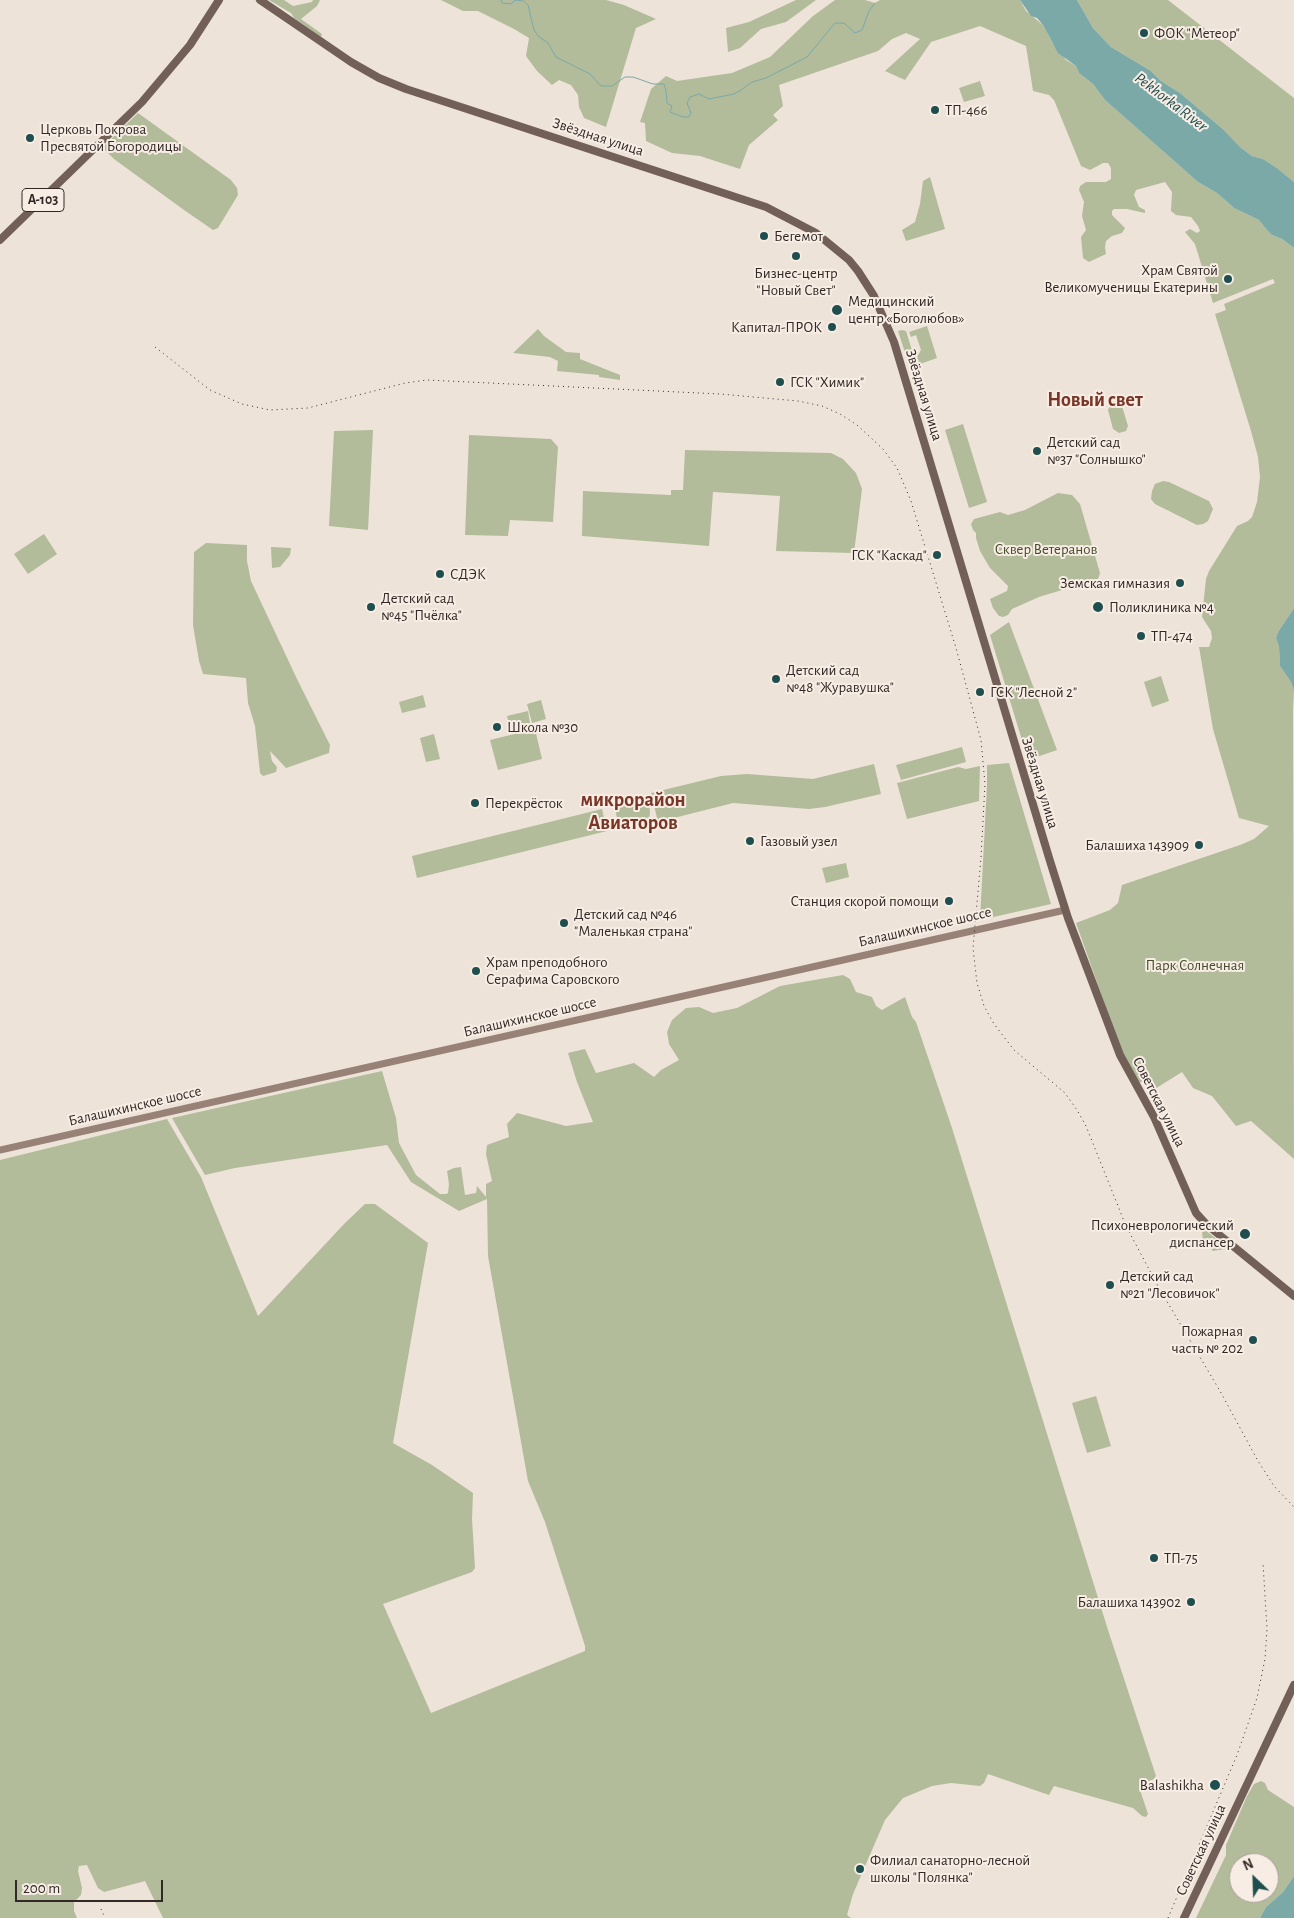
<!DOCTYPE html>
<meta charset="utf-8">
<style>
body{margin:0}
#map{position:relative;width:1294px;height:1918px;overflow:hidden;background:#eee3d8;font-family:"Alegreya Sans",sans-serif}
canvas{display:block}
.north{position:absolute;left:1229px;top:1853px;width:50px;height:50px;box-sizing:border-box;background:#f7ede4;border:1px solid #a89f98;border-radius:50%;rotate:336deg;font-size:14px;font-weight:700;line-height:20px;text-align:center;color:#322926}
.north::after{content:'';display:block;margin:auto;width:18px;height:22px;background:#1f4e4f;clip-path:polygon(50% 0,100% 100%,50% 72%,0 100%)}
.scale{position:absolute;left:15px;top:1880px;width:148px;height:22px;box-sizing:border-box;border:2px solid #322926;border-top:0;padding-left:6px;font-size:15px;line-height:18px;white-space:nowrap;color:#322926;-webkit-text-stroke:4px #f7ede4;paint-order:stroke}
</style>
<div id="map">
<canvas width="1294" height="1918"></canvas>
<div class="north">N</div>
<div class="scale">200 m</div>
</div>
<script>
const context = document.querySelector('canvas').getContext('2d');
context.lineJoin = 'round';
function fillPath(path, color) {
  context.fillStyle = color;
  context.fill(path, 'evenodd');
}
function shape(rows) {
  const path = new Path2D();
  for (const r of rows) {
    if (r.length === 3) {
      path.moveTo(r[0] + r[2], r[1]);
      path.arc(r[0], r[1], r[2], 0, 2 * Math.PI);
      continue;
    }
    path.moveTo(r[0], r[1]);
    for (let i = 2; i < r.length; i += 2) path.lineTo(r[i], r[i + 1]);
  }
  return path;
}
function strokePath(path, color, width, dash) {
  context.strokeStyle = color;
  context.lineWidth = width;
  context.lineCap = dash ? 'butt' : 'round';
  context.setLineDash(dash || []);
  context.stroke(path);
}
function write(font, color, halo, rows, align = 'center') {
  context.font = font + ' "Alegreya Sans",sans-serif';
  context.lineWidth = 4;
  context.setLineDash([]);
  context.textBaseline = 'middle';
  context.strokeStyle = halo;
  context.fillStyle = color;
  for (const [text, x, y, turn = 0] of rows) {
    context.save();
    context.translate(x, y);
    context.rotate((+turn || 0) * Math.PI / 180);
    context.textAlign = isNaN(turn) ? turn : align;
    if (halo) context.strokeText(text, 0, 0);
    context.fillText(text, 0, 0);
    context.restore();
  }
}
const green = shape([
 [269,0,284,0,293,6,312,2,313,0,320,0,317,6,301,19,322,34,321,37,294,18,291,13],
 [441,0,606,0,624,5,656,19,636,28,606,127,584,118,579,107,578,95,571,85,559,80,552,85,537,71,526,56,529,38,514,29,478,11,463,11],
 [796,0,816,0,786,22,761,29,740,48,728,52,726,28,749,22],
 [835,0,865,0,875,3,880,0,1020,0,1026,11,1043,25,1053,44,1066,60,1076,66,1079,73,1093,84,1105,100,1198,182,1217,193,1234,208,1259,220,1266,229,1272,235,1282,239,1294,248,1294,608,1278,632,1276,638,1279,647,1280,666,1291,682,1294,691,1293,710,1294,1159,1251,1121,1236,1126,1212,1096,1193,1088,1182,1072,1150,1092,1144,1081,1138,1083,1121,1050,1076,923,1110,910,1118,903,1122,885,1240,845,1254,839,1269,826,1239,818,1213,729,1199,647,1209,647,1212,638,1211,631,1202,617,1206,579,1209,571,1237,526,1248,521,1252,517,1257,502,1260,477,1258,457,1251,431,1215,314,1226,310,1224,304,1275,283,1273,279,1213,303,1195,244,1185,232,1190,229,1197,233,1200,231,1198,226,1191,217,1176,215,1171,211,1172,192,1165,182,1136,190,1134,195,1139,207,1145,210,1145,213,1127,209,1114,209,1112,211,1112,215,1125,228,1122,233,1112,236,1106,241,1105,247,1106,254,1089,262,1083,258,1081,237,1086,230,1082,216,1084,202,1079,190,1080,186,1086,182,1106,182,1111,179,1111,168,1108,163,1103,163,1090,170,1081,166,1054,100,1049,95,1033,91,1026,46,980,26,931,42,905,80,885,71,920,39,906,33,892,39,878,51,779,85,783,106,773,115,778,120,749,145,740,169,700,156,672,153,646,141,645,123,640,122,651,89,666,76,677,81,732,73,770,57,813,16],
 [1077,0,1168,0,1294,98,1294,182,1277,168,1263,159,1252,156,1240,147,1224,130,1180,93,1161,81,1151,71,1111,47,1093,28],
 [980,81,985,96,964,102,959,88],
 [138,113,231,180,237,188,238,195,218,228,213,230,184,210,114,159,105,150,105,145],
 [930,177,945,229,906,241,902,230,915,222,920,204,923,181],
 [927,326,937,358,920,364,917,357,921,350,916,335,911,337,909,332],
 [538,329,544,336,566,352,580,353,580,359,620,375,620,380,599,377,599,375,557,371,558,361,550,357,513,353],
 [902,330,906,331,916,363,914,366,910,368,898,331],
 [1117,403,1122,406,1128,426,1126,431,1119,433,1113,429,1108,410,1110,405],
 [963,424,987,502,969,508,945,430],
 [373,430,368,530,329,526,334,431],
 [469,435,551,439,558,447,553,522,510,520,508,536,465,535],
 [685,450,831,453,843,459,856,473,862,489,854,553,776,551,780,496,713,492,709,546,582,536,583,491,671,495,671,490,683,490],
 [1163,481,1169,482,1209,501,1213,509,1208,521,1203,524,1197,525,1155,504,1151,499,1152,491,1155,484],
 [1058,493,1072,495,1080,504,1100,573,1098,579,1039,597,1012,609,1008,615,1003,617,999,616,993,608,990,599,1007,591,1008,586,990,568,980,551,976,538,976,533,973,530,971,524,974,519,1000,512,1008,515,1025,510],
 [44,534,57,554,28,574,14,554],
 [206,543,247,545,247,561,251,581,297,679,330,745,329,753,286,768,270,751,272,761,277,767,276,772,263,776,260,773,255,726,248,703,246,678,203,674,199,661,193,625,194,552],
 [271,547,291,548,290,555,280,567,272,568],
 [1009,622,1057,750,1028,760,990,635],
 [1161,676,1169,701,1152,707,1144,682],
 [423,695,426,707,402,713,399,702],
 [541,700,546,719,532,723,527,704],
 [528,711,530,723,510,728,507,716],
 [535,729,542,759,498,770,490,740],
 [434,734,440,759,426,762,420,738],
 [962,747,966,762,901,780,896,765],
 [1009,763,1051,904,980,920,987,785,987,765],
 [874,764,881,794,825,807,809,809,733,803,658,822,651,793,721,776,747,774,813,779],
 [980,766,979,801,907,819,897,783,958,767,966,769],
 [633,812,17],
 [602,809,607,831,417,878,412,856],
 [846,863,849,877,826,883,822,868],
 [843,975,850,979,856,992,872,997,876,1006,882,1010,905,997,912,1017,916,1022,952,1128,1108,1630,1156,1776,1154,1779,1141,1784,1139,1787,1148,1814,1146,1817,1142,1816,1133,1808,1054,1786,1049,1795,988,1774,984,1783,980,1786,951,1783,932,1786,903,1798,885,1820,853,1894,847,1915,851,1918,163,1918,145,1881,104,1892,98,1888,87,1865,79,1866,78,1871,82,1888,81,1895,74,1902,74,1911,77,1918,0,1918,0,1160,167,1119,201,1177,258,1316,345,1223,365,1204,375,1204,428,1243,393,1443,432,1465,473,1493,472,1519,475,1568,472,1572,383,1604,431,1713,585,1651,585,1646,545,1522,528,1481,488,1256,487,1199,459,1211,411,1182,387,1145,235,1168,205,1175,172,1118,382,1071,396,1118,399,1143,416,1175,440,1194,446,1194,448,1193,449,1184,447,1171,454,1168,461,1167,465,1195,476,1193,477,1186,486,1197,486,1184,492,1181,486,1154,487,1145,509,1137,507,1124,517,1113,566,1126,593,1122,577,1082,568,1053,585,1049,596,1073,634,1063,654,1077,661,1070,679,1060,669,1044,667,1032,672,1020,686,1008,699,1007,713,1013,737,1008,780,986],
 [1204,1229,1225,1246,1225,1249,1213,1251,1203,1242,1202,1231],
 [1096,1396,1111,1446,1087,1453,1072,1403],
 [1261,1781,1265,1783,1268,1790,1294,1807,1294,1876,1283,1892,1266,1907,1260,1918,1196,1918,1226,1855,1226,1845,1247,1796,1254,1784],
 [1239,1863,1269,1863,1269,1893,1239,1893]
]);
const water = shape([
 [1020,0,1077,0,1093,28,1111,47,1151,71,1161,81,1180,93,1224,130,1240,147,1252,156,1263,159,1277,168,1294,182,1294,248,1282,239,1272,235,1266,229,1259,220,1234,208,1217,193,1198,182,1105,100,1093,84,1079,73,1076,66,1058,53,1043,25,1037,18,1031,16],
 [1294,608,1294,691,1291,682,1280,666,1279,647,1276,638,1278,632],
 [1294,1876,1294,1918,1260,1918,1266,1907,1283,1892]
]);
const stream = shape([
 [501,0,502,3,511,4,515,0,524,1,528,5,534,30,539,37,548,43,556,57,590,74,601,86,612,86,625,77,633,77,653,84,664,84,666,91,667,103,672,106,670,112,683,117,689,117,691,113,687,103,690,97,699,94,709,99,734,94,741,90,752,82,766,78,807,57,835,23,844,23,855,33,862,30,869,11,875,3]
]);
const secondary = shape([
 [0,1150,1065,910]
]);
const primary = shape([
 [260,0,351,62,379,78,406,89,766,207,816,233,849,260,858,271,874,296,894,342,1050,861,1068,918,1120,1055,1154,1117,1196,1213,1206,1224,1294,1296],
 [0,240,142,102,190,45,219,0],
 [1184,1918,1294,1685]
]);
const rail = shape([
 [155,347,210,390,242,404,270,410,308,408,405,383,427,380,720,394,798,401,822,406,840,414,857,425,883,449,897,468,911,501,956,648,981,740,985,784,981,858,973,948,977,983,984,1006,994,1024,1014,1050,1065,1093,1077,1110,1086,1126,1126,1226,1159,1288,1220,1391,1258,1461,1274,1486,1294,1507],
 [101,1909,105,1918],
 [1168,1918,1237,1755,1257,1698,1265,1659,1267,1629,1263,1563]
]);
const markers = [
 [1144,33,5,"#1f4e4f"],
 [935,110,5,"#1f4e4f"],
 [30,138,5,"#1f4e4f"],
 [764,236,5,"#1f4e4f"],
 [796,256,5,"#1f4e4f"],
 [1228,279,5,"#1f4e4f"],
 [837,310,6,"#1f4e4f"],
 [832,327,5,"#1f4e4f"],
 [780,382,5,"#1f4e4f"],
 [1037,451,5,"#1f4e4f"],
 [937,555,5,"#1f4e4f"],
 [440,574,5,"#1f4e4f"],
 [1180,583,5,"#1f4e4f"],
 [371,607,5,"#1f4e4f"],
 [1098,607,6,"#1f4e4f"],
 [1141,636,5,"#1f4e4f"],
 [776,679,5,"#1f4e4f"],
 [980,692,5,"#1f4e4f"],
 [497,727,5,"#1f4e4f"],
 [475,803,5,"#1f4e4f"],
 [750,841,5,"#1f4e4f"],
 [1199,845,5,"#1f4e4f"],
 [949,901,5,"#1f4e4f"],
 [564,923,5,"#1f4e4f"],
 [476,971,5,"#1f4e4f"],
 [1245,1234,6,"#1f4e4f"],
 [1110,1285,5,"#1f4e4f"],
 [1253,1340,5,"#1f4e4f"],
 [1154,1558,5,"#1f4e4f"],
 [1191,1602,5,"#1f4e4f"],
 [1215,1785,6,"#1f4e4f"],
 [860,1869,5,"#1f4e4f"]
];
const shields = [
 [43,200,42]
];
const shieldNames = [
 ["А-103",43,200]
];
const poiNames = [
 ["ФОК \"Метеор\"",1154,33],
 ["ТП-466",945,110],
 ["Церковь Покрова",40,129],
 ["Пресвятой Богородицы",40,146],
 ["Бегемот",774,236],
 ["Храм Святой",1218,270,"right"],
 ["Великомученицы Екатерины",1218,287,"right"],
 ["Бизнес-центр",796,273,"center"],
 ["\"Новый Свет\"",796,290,"center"],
 ["Медицинский",848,301],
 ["центр «Боголюбов»",848,318],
 ["Капитал-ПРОК",822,327,"right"],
 ["ГСК \"Химик\"",790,382],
 ["Детский сад",1047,442],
 ["№37 \"Солнышко\"",1047,459],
 ["ГСК \"Каскад\"",927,555,"right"],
 ["СДЭК",450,574],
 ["Земская гимназия",1170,583,"right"],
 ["Детский сад",381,598],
 ["№45 \"Пчёлка\"",381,615],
 ["Поликлиника №4",1109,607],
 ["ТП-474",1151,636],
 ["Детский сад",786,670],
 ["№48 \"Журавушка\"",786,687],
 ["ГСК \"Лесной 2\"",990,692],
 ["Школа №30",507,727],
 ["Перекрёсток",485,803],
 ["Газовый узел",760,841],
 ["Балашиха 143909",1189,845,"right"],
 ["Станция скорой помощи",939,901,"right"],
 ["Детский сад №46",574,914],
 ["\"Маленькая страна\"",574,931],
 ["Храм преподобного",486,962],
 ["Серафима Саровского",486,979],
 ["Психоневрологический",1234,1225,"right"],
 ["диспансер",1234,1242,"right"],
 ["Детский сад",1120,1276],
 ["№21 \"Лесовичок\"",1120,1293],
 ["Пожарная",1243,1331,"right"],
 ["часть № 202",1243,1348,"right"],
 ["ТП-75",1164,1558],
 ["Балашиха 143902",1181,1602,"right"],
 ["Balashikha",1204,1785,"right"],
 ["Филиал санаторно-лесной",870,1860],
 ["школы \"Полянка\"",870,1877]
];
const streetNames = [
 ["Звёздная улица",598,137,18],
 ["Звёздная улица",924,395,73],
 ["Звёздная улица",1040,783,73],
 ["Балашихинское шоссе",925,927,-13],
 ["Балашихинское шоссе",530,1017,-13],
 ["Советская улица",1159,1102,63],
 ["Балашихинское шоссе",135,1106,-13],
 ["Советская улица",1201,1850,-65]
];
const parkNames = [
 ["Сквер Ветеранов",1046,549],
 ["Парк Солнечная",1195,965]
];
const waterNames = [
 ["Pekhorka River",1171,102,37]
];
const districtNames = [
 ["Новый свет",1095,400],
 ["микрорайон",633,800],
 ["Авиаторов",633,823]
];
fillPath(green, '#b2bc9a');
fillPath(water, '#7aa9a8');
strokePath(stream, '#7aa9a8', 1);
strokePath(secondary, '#988277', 7);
strokePath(primary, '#726058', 8);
strokePath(rail, '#322926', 1, [1, 4]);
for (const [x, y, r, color] of markers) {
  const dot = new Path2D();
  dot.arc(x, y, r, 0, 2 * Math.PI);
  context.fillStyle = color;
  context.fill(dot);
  strokePath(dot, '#f7ede4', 2);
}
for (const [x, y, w] of shields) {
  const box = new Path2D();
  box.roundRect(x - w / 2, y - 11.5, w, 23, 4);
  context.fillStyle = '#f7ede4';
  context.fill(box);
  strokePath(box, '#322926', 1);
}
write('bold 14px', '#322926', null, shieldNames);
write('15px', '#322926', '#f7ede4', poiNames, 'left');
write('15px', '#322926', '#f7ede4', streetNames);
write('15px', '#434d2c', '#f7ede4', parkNames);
write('italic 16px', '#1f4e4f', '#f7ede4', waterNames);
write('bold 20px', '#793626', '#f7ede4', districtNames);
</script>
